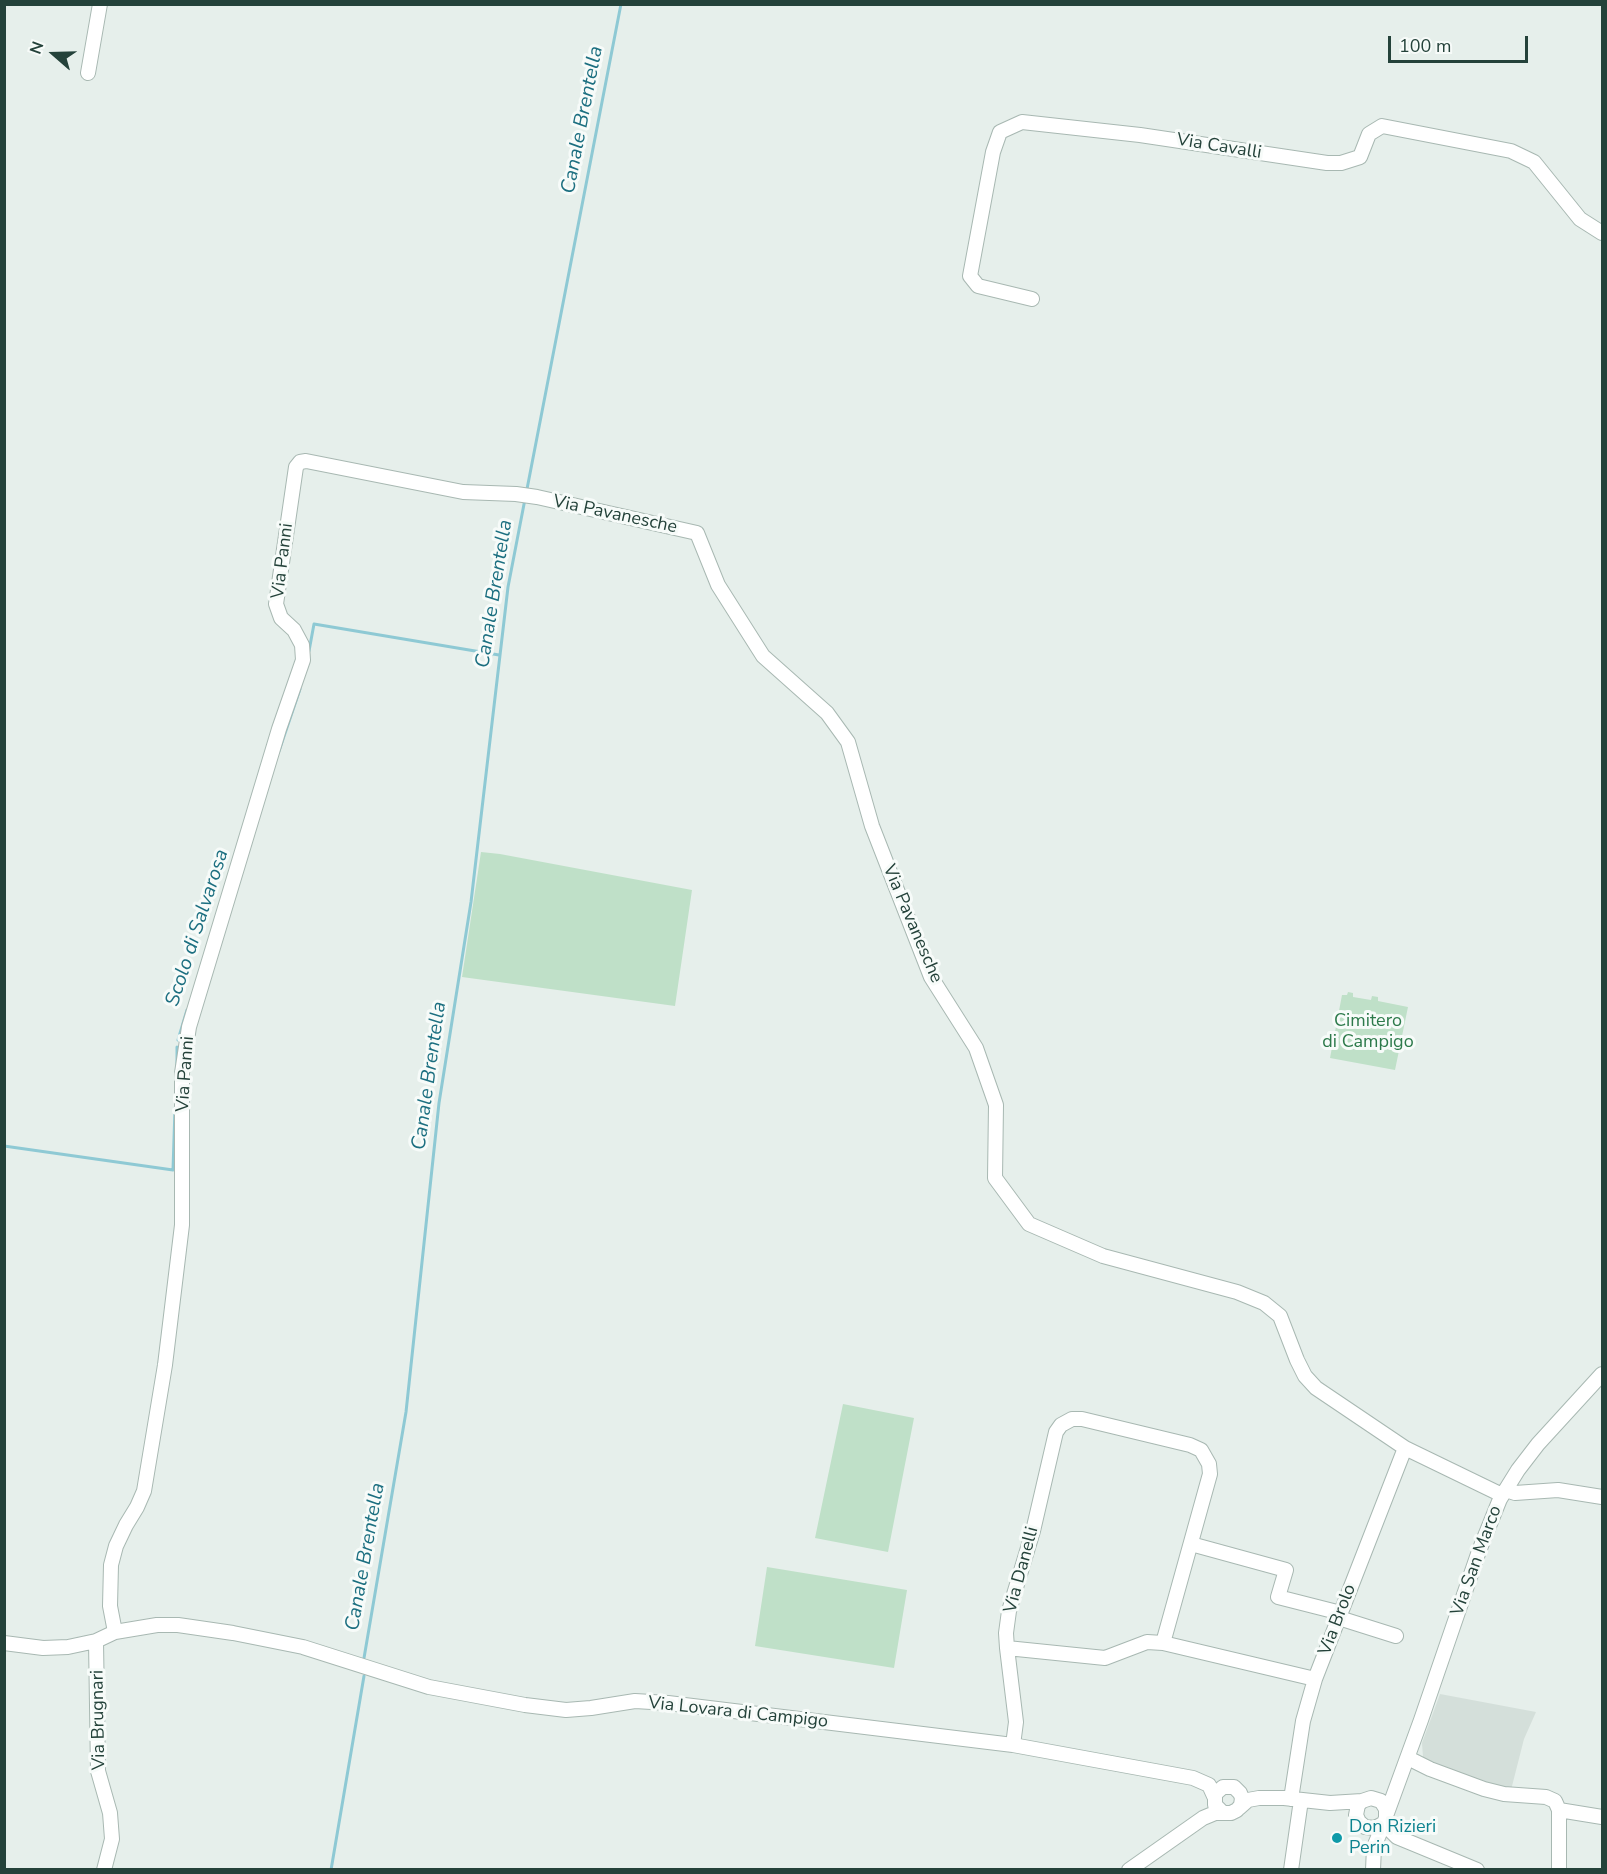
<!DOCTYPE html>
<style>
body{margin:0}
#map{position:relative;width:1607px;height:1874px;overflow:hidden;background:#e6efeb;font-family:"Nunito Sans",sans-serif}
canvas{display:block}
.frame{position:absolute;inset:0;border:6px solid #24423a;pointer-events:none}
.north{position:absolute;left:24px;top:24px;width:60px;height:60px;-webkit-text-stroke:4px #f7fbf9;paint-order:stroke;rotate:290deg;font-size:16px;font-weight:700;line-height:24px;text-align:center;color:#24423a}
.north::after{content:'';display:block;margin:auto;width:21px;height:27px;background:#24423a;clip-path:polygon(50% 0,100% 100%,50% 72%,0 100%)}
.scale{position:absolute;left:1388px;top:36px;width:140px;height:27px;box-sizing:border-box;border:3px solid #24423a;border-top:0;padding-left:8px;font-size:18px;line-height:21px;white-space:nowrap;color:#24423a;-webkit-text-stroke:4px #f7fbf9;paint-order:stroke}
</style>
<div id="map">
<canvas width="1607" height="1874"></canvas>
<div class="frame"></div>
<div class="north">N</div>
<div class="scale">100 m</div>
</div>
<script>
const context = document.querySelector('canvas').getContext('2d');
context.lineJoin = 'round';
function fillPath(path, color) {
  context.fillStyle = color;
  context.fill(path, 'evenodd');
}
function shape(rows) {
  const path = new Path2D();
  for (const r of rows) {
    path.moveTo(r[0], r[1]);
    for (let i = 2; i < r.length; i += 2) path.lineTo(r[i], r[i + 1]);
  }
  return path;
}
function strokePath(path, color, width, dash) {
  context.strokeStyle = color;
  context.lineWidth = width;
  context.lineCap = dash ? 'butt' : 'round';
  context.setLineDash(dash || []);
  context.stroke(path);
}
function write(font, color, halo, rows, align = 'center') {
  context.font = font + ' "Nunito Sans",sans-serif';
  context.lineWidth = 6;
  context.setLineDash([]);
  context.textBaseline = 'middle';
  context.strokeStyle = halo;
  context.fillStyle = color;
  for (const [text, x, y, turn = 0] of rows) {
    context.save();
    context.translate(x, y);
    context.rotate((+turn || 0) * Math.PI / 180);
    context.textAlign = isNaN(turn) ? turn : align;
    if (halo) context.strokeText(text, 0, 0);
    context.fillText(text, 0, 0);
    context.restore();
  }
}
const built = shape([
 [1440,1694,1536,1712,1524,1739,1511,1790,1484,1784,1428,1762,1423,1757,1422,1743]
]);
const green = shape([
 [481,852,500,854,692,890,675,1006,462,977],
 [1348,992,1353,993,1353,997,1371,1000,1372,996,1378,997,1378,1001,1408,1007,1395,1070,1330,1058,1342,995,1347,995],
 [843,1404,914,1418,888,1552,815,1538],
 [767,1567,907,1590,894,1668,755,1646]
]);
const stream = shape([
 [527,489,621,4],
 [309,651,314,624,499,655],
 [279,751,300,689],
 [178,1040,187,1010],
 [177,1066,177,1047],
 [4,1146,173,1170,175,1108],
 [364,1658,406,1412,439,1103,471,902,508,587,525,499],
 [331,1870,364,1676]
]);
const minor = shape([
 [88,73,100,4],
 [1032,299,978,286,970,276,993,152,1000,132,1022,122,1140,135,1327,163,1341,163,1360,157,1369,134,1382,126,1511,151,1534,162,1580,219,1602,233],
 [1506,1490,1515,1493,1558,1490,1602,1497],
 [1191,1544,1286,1570,1278,1597,1341,1613],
 [1339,1618,1396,1636],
 [115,1632,110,1606,111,1565,116,1546,126,1525,137,1507,144,1491,165,1365,182,1225,182,1073,189,1027,279,729,303,660,302,645,294,630,281,618,276,604,296,467,300,462,306,461,463,492,516,494,537,497,697,533,718,585,763,656,827,713,848,742,872,826,931,977,976,1048,996,1105,995,1178,1029,1224,1103,1256,1237,1292,1264,1303,1280,1316,1297,1360,1305,1376,1316,1388,1405,1448,1502,1495],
 [96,1641,98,1771,110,1813,112,1839,104,1870],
 [4,1643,43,1648,68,1647,96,1641,115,1632,157,1625,178,1625,233,1633,303,1647,429,1687,525,1705,566,1710,591,1708,635,1701,668,1703,1013,1745,1193,1778,1209,1785,1214,1796],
 [1007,1648,1105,1658,1147,1642,1163,1643,1315,1679],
 [1013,1745,1016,1722,1007,1648,1006,1633,1009,1611,1033,1531,1056,1432,1061,1425,1072,1419,1082,1419,1190,1445,1201,1450,1209,1464,1210,1474,1163,1643],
 [1408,1758,1430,1769,1484,1789,1504,1794,1546,1797,1555,1801,1559,1810,1559,1870],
 [1291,1799,1303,1721,1315,1679,1405,1448],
 [1239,1808,1248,1800,1259,1798,1284,1798,1330,1803,1362,1801],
 [1559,1810,1602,1817],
 [1387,1813,1421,1720,1479,1551,1500,1499,1518,1470,1538,1444,1602,1374],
 [1386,1818,1389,1829,1397,1837,1477,1870],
 [1129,1870,1203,1818,1215,1813,1231,1813,1237,1810,1241,1805,1242,1798,1240,1793,1234,1787,1223,1787,1215,1794,1215,1805,1222,1812],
 [1291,1870,1301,1800],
 [1373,1870,1374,1847,1386,1818,1386,1809,1381,1801,1371,1798,1362,1801,1358,1805,1356,1815,1359,1822,1365,1827,1375,1828,1384,1823]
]);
const markers = [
 [1337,1838,6,"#0f9aa8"]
];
const streetNames = [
 ["Via Cavalli",1219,147,9],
 ["Via Pavanesche",615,515,12],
 ["Via Panni",283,561,-83],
 ["Via Pavanesche",912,924,67],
 ["Via Panni",186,1074,-86],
 ["Via San Marco",1477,1561,-70],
 ["Via Danelli",1022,1570,-75],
 ["Via Brolo",1338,1620,-69],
 ["Via Lovara di Campigo",738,1713,6],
 ["Via Brugnari",99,1720,-91]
];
const parkNames = [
 ["Cimitero",1368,1022],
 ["di Campigo",1368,1043]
];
const cultureNames = [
 ["Don Rizieri",1349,1828],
 ["Perin",1349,1849]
];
const waterNames = [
 ["Canale Brentella",583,120,-79],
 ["Canale Brentella",495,594,-81],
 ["Scolo di Salvarosa",198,928,-72],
 ["Canale Brentella",430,1076,-82],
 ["Canale Brentella",366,1557,-80]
];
fillPath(built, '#d4dfda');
fillPath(green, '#bfe0c8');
strokePath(stream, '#8ec9d4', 3);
strokePath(minor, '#a8b8b2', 16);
strokePath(minor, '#fff', 14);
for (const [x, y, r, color] of markers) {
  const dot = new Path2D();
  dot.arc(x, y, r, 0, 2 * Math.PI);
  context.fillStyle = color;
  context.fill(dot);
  strokePath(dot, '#f7fbf9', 2);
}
write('18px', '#24423a', '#f7fbf9', streetNames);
write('18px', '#2d7a4b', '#f7fbf9', parkNames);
write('18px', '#0d838f', '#f7fbf9', cultureNames, 'left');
write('italic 20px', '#1c6f80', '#f7fbf9', waterNames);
</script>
